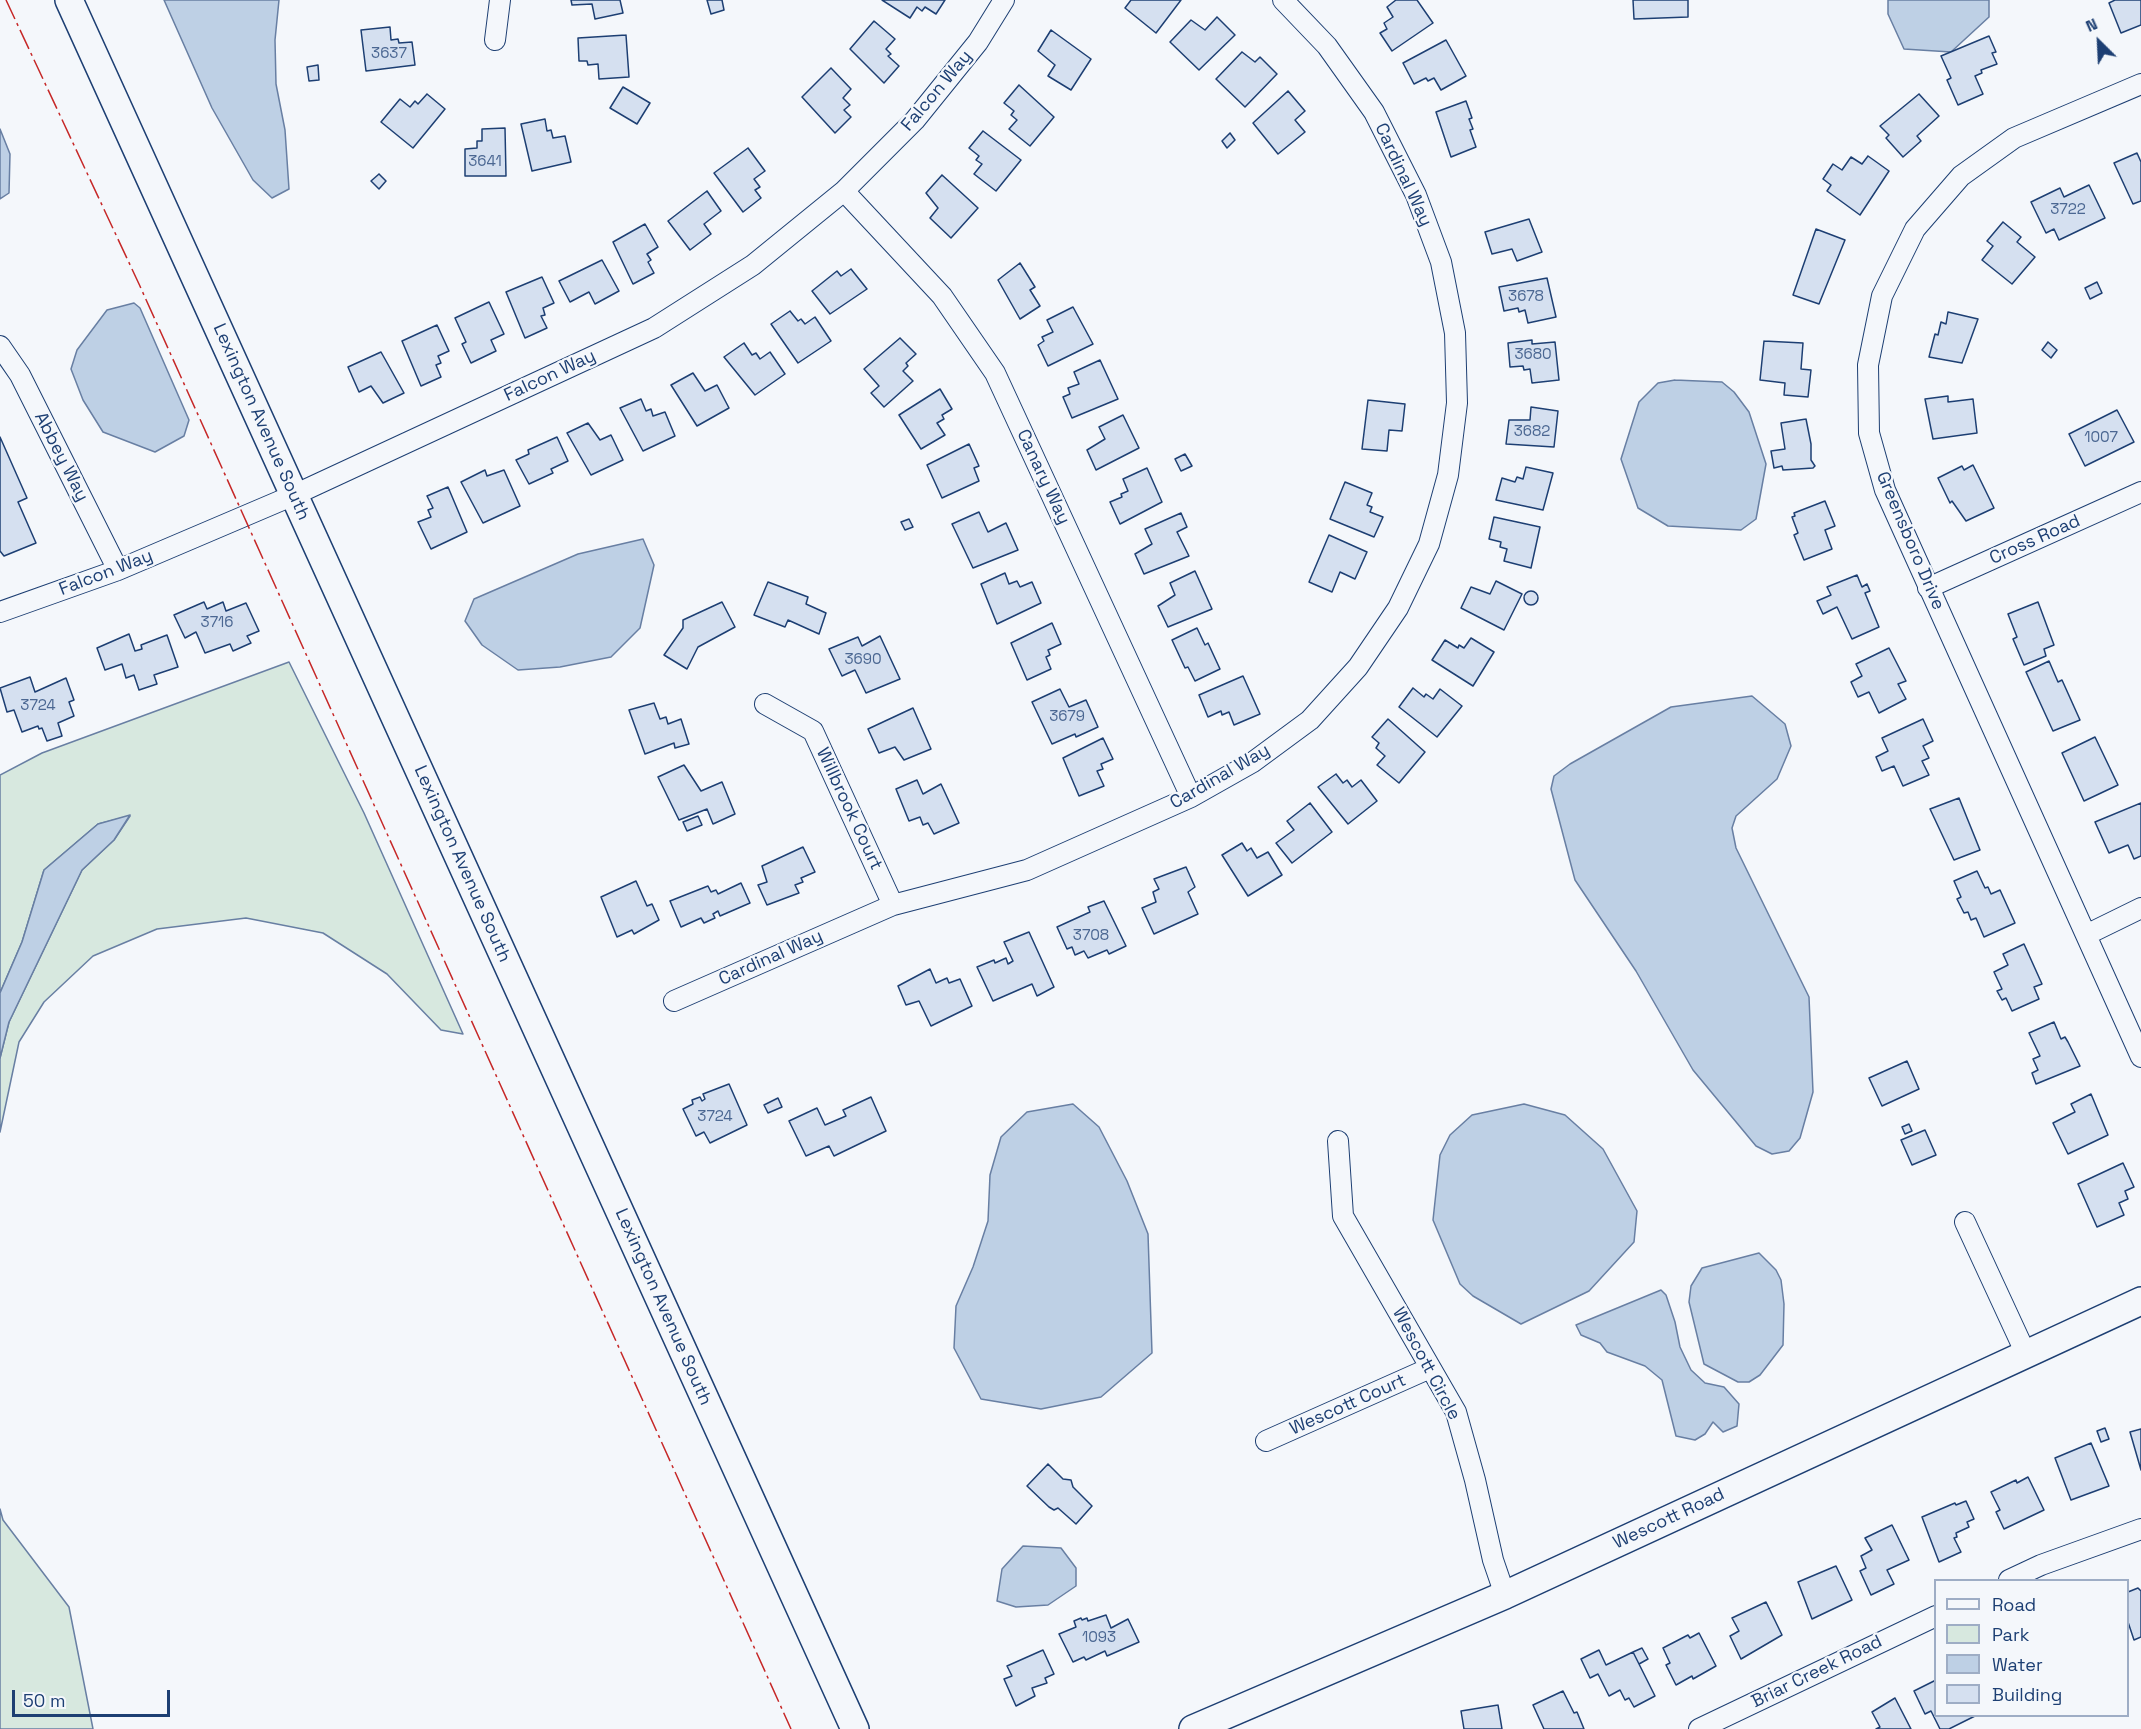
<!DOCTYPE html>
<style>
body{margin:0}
#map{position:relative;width:2141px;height:1729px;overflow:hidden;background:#f4f7fb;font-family:"Space Grotesk",sans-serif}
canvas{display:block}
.legend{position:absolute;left:1934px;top:1579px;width:195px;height:138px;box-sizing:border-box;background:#f4f7fb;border:2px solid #9eadc5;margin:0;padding:8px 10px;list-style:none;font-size:18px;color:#1d3f73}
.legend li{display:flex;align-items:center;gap:12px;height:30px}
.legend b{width:30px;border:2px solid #9eadc5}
.north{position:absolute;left:2069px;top:12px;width:60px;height:60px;-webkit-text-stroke:4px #f4f7fb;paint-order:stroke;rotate:336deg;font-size:16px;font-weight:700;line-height:24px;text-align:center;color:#1d3f73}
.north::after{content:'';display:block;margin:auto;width:21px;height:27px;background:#1d3f73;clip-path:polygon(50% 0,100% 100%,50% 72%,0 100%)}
.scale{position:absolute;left:12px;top:1690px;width:158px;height:27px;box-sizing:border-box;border:3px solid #1d3f73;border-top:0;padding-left:8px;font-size:18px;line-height:21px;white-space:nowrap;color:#1d3f73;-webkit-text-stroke:4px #f4f7fb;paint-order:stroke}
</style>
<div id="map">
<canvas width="2141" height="1729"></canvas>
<ul class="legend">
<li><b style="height:8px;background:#f4f7fb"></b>Road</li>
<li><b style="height:16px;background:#d7e8df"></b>Park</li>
<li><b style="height:16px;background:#bed0e5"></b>Water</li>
<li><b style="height:16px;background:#d5e0f0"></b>Building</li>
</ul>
<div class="north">N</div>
<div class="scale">50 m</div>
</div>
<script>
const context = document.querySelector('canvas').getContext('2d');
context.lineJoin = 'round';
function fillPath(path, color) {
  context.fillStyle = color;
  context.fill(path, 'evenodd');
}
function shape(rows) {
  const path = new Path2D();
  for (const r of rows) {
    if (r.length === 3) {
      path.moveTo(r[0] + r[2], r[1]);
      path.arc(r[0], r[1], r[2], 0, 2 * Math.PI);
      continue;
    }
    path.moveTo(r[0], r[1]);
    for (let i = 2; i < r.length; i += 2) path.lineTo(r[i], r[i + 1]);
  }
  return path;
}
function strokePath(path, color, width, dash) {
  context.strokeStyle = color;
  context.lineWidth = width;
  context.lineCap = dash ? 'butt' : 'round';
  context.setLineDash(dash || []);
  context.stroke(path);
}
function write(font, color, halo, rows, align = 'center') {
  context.font = font + ' "Space Grotesk",sans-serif';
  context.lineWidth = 4.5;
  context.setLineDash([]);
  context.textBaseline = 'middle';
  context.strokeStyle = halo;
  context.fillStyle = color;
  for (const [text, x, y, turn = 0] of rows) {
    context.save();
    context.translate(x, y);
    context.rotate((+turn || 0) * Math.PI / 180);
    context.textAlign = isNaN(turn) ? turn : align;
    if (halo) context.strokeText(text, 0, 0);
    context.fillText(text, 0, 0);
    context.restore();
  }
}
const green = shape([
 [289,662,364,813,463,1034,441,1030,387,974,323,933,246,918,157,929,93,956,44,1002,19,1042,0,1132,0,1058,9,1022,82,870,114,840,130,816,98,824,44,870,22,942,0,993,0,775,42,753,289,662],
 [0,1509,3,1520,69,1607,93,1729,0,1729,0,1509]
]);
const water = shape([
 [164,0,279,0,275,40,276,84,285,130,289,189,272,198,253,180,212,108,164,0],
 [1888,0,1989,0,1989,17,1951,52,1904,49,1888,14,1888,0],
 [0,129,10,154,9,193,0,199,0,129],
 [134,303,140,308,189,420,184,436,155,452,103,432,83,400,71,369,77,350,107,310,134,303],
 [1675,380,1722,382,1734,392,1749,412,1766,464,1756,519,1741,530,1668,526,1638,508,1621,459,1639,402,1658,383,1675,380],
 [643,539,654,565,640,628,611,657,560,667,518,670,482,645,465,621,474,599,578,554,643,539],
 [1752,696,1785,724,1791,746,1777,779,1736,816,1732,828,1736,848,1809,997,1813,1092,1800,1138,1789,1151,1772,1154,1756,1146,1693,1070,1636,971,1575,880,1551,789,1554,776,1570,764,1671,707,1752,696],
 [130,815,114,840,82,870,9,1022,0,1058,0,993,22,942,44,870,98,824,130,815],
 [1073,1104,1099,1127,1127,1181,1148,1234,1152,1353,1101,1397,1041,1409,981,1399,954,1348,956,1306,973,1267,988,1221,990,1175,1001,1137,1027,1112,1073,1104],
 [1524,1104,1565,1115,1603,1149,1637,1211,1634,1242,1589,1291,1521,1324,1473,1296,1460,1284,1433,1220,1440,1155,1450,1135,1472,1115,1524,1104],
 [1759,1253,1776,1270,1781,1280,1784,1304,1783,1345,1760,1375,1749,1382,1738,1382,1704,1364,1689,1302,1691,1286,1702,1268,1759,1253],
 [1661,1290,1666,1295,1675,1322,1680,1347,1691,1370,1705,1383,1724,1387,1739,1404,1737,1426,1723,1432,1713,1422,1705,1434,1695,1440,1676,1436,1662,1380,1645,1366,1607,1352,1600,1343,1581,1335,1576,1325,1661,1290],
 [1023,1546,1061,1548,1076,1568,1076,1586,1048,1605,1016,1607,997,1601,1002,1569,1023,1546]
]);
const building = shape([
 [571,0,620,0,623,13,595,19,592,4,572,5,571,0],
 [707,0,722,0,724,10,711,14,707,0],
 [882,0,945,0,936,14,925,7,922,11,917,7,910,18,882,0],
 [1131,0,1181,0,1156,33,1125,8,1131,0],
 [1396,0,1417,0,1433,23,1392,51,1380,33,1387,29,1384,23,1393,17,1387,7,1396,0],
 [1633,0,1688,0,1688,17,1634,19,1633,0],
 [2115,0,2141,0,2141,25,2121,33,2109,3,2115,0],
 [1217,17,1235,35,1199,70,1170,42,1191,20,1205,30,1217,17],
 [874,21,895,39,886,49,891,54,888,56,899,66,884,83,850,49,874,21],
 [390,27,391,40,398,39,399,43,412,42,415,65,366,71,361,30,390,27],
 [1051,30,1091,59,1071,90,1048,76,1055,65,1038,51,1051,30],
 [626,35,629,77,599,79,598,64,588,65,587,61,579,61,578,38,626,35],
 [1989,36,1996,52,1992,53,1997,64,1981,70,1982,73,1975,76,1983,94,1958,105,1947,80,1951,78,1941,56,1989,36],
 [1446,40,1466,76,1441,90,1434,78,1428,81,1426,78,1414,84,1403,63,1446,40],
 [1242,52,1255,62,1260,57,1277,74,1245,107,1216,79,1242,52],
 [318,65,319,80,309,81,307,67,318,65],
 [831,68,851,89,843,98,850,105,844,110,851,117,835,133,802,97,831,68],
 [1019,85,1054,117,1030,146,1009,129,1017,120,1011,115,1014,111,1004,103,1019,85],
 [623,87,650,103,637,124,610,108,623,87],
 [1288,91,1305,111,1295,120,1305,132,1278,154,1253,123,1288,91],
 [427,94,445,109,413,148,381,122,400,99,410,107,415,101,418,104,427,94],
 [1919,94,1939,116,1917,136,1921,141,1903,157,1886,138,1889,135,1880,126,1919,94],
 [1466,101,1472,118,1469,119,1473,129,1470,130,1476,147,1451,157,1436,112,1466,101],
 [545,119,547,131,551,130,553,138,565,136,571,162,532,171,521,124,545,119],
 [505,128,506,176,465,176,465,149,477,148,477,141,482,141,482,129,505,128],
 [983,131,1021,160,996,191,974,174,982,164,976,160,979,156,969,148,983,131],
 [1230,133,1235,140,1227,148,1222,141,1230,133],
 [748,148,765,171,754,179,760,187,755,190,761,198,743,212,714,173,748,148],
 [2137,153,2141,162,2141,201,2133,204,2114,163,2137,153],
 [1868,156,1889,171,1860,215,1827,191,1831,185,1823,179,1833,164,1842,170,1851,157,1862,164,1868,156],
 [379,174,386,181,379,189,371,181,379,174],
 [942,175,978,208,951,238,930,218,938,208,926,193,942,175],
 [2089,185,2105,218,2059,240,2054,229,2046,233,2031,202,2060,188,2064,197,2089,185],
 [707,191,721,211,704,224,711,234,690,250,668,221,707,191],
 [1529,219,1542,252,1517,261,1512,249,1492,254,1485,232,1529,219],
 [2003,222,2021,237,2017,242,2035,257,2012,284,1982,260,1993,246,1987,241,2003,222],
 [645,224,658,247,647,254,651,260,648,262,654,273,633,284,613,242,645,224],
 [1816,229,1845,240,1819,304,1793,295,1816,229],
 [602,260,619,291,595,304,589,292,570,302,559,281,602,260],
 [1020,263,1035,287,1030,290,1040,306,1020,319,998,280,1020,263],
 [851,269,867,289,830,314,812,291,837,271,841,276,851,269],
 [542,277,554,303,543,308,545,315,541,316,547,328,525,338,506,292,542,277],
 [1547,278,1556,317,1528,323,1525,310,1519,312,1518,308,1504,311,1499,287,1547,278],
 [2097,282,2102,293,2090,299,2085,288,2097,282],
 [489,302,504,334,491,340,496,351,471,363,462,344,466,342,455,318,489,302],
 [1073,307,1093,344,1048,366,1038,345,1044,341,1042,337,1053,332,1047,320,1073,307],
 [790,311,798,321,801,319,805,324,815,317,831,341,798,363,771,324,790,311],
 [1948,312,1978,319,1962,363,1929,357,1935,334,1938,335,1941,322,1946,324,1948,312],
 [437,325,449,351,438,356,441,363,436,365,441,377,421,386,402,341,437,325],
 [900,338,916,354,906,363,908,366,903,371,913,381,884,407,871,393,879,386,864,369,900,338],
 [1532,340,1532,344,1555,342,1559,380,1532,383,1530,369,1524,370,1523,366,1510,367,1508,343,1532,340],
 [1764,341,1803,343,1801,369,1811,370,1808,397,1784,395,1785,383,1760,380,1764,341],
 [2048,342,2057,350,2051,358,2042,350,2048,342],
 [744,343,752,355,756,353,760,359,770,352,785,374,755,395,724,357,744,343],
 [381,352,404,393,383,403,371,386,359,392,348,367,381,352],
 [1100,360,1118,399,1072,418,1063,397,1070,394,1068,388,1079,384,1074,372,1100,360],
 [693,373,705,391,717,385,729,408,697,426,671,385,693,373],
 [940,389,952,409,942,415,944,419,937,423,945,435,921,449,899,415,940,389],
 [1948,396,1948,402,1973,399,1977,433,1933,439,1925,399,1948,396],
 [641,399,646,411,651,409,653,416,665,412,675,436,643,451,620,408,641,399],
 [1368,400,1405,404,1402,431,1389,430,1387,451,1362,449,1368,400],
 [1531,407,1558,411,1554,447,1506,444,1509,420,1530,420,1531,407],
 [2117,410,2134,442,2085,466,2069,434,2117,410],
 [1123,415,1139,448,1096,470,1087,450,1105,439,1099,427,1123,415],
 [1806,419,1811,444,1811,460,1815,466,1813,468,1783,470,1782,466,1774,468,1771,451,1785,449,1781,423,1806,419],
 [588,423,600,440,611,435,623,460,591,475,567,433,588,423],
 [0,437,27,498,18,502,36,543,4,556,0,551,0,437],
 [557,437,568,461,551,469,553,473,529,484,516,460,529,454,528,450,557,437],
 [969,444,979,466,974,468,979,481,942,498,927,465,969,444],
 [1185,454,1192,466,1181,471,1175,459,1185,454],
 [1973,465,1994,508,1966,521,1952,501,1950,503,1938,478,1962,466,1964,470,1973,465],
 [1526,467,1553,473,1543,510,1496,500,1502,478,1515,482,1517,477,1523,479,1526,467],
 [1147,468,1162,502,1120,524,1110,502,1122,497,1121,494,1128,491,1123,479,1147,468],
 [485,470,487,476,504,470,520,506,483,523,461,482,485,470],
 [1345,482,1372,493,1367,505,1372,507,1370,512,1383,517,1374,537,1330,519,1345,482],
 [448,487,467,532,431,549,418,522,431,517,428,510,433,508,427,496,448,487],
 [1825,501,1835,526,1825,530,1832,549,1804,560,1794,535,1798,533,1792,517,1795,516,1794,513,1825,501],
 [979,512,988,532,1006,523,1018,550,973,568,952,524,979,512],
 [1181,513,1187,527,1177,532,1189,556,1144,574,1135,554,1152,544,1145,529,1181,513],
 [1494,517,1540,527,1531,568,1504,561,1507,549,1500,547,1501,542,1489,539,1494,517],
 [909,519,913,527,905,530,901,522,909,519],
 [1329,535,1367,552,1355,579,1340,572,1332,592,1309,582,1329,535],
 [1195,571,1212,609,1168,627,1158,606,1175,595,1170,583,1195,571],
 [1005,573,1009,584,1017,581,1020,587,1032,582,1041,603,997,624,981,584,1005,573],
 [1857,575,1862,587,1867,584,1870,591,1865,593,1879,627,1852,639,1837,607,1823,614,1817,601,1831,595,1827,587,1857,575],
 [1496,581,1522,594,1504,630,1461,608,1471,587,1490,594,1496,581],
 [768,582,808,597,806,604,826,613,819,634,788,620,785,627,754,615,768,582],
 [1531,598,7],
 [204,602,207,609,223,602,226,611,246,603,259,631,247,636,251,643,233,651,230,644,205,653,196,632,185,638,174,615,204,602],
 [722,602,735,627,698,647,687,669,664,655,683,628,683,620,722,602],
 [2038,602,2054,645,2044,649,2046,656,2024,665,2013,639,2017,637,2008,614,2038,602],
 [1052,623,1061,644,1048,650,1050,655,1046,657,1051,669,1027,680,1011,643,1052,623],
 [1197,628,1205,645,1208,643,1220,669,1195,681,1188,667,1185,668,1172,640,1197,628],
 [129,634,135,651,142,649,141,645,167,635,178,667,154,675,157,684,139,690,134,675,126,678,122,664,105,670,97,648,129,634],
 [880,636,900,679,866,693,855,670,842,676,829,649,858,637,862,646,880,636],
 [1471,638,1494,652,1473,686,1432,660,1445,640,1458,648,1459,645,1464,648,1471,638],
 [1889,648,1906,681,1898,684,1906,699,1879,713,1869,692,1858,697,1851,682,1862,676,1856,664,1889,648],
 [2049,661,2058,682,2062,680,2080,720,2053,731,2026,672,2049,661],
 [1243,676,1260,714,1234,725,1229,712,1222,715,1221,711,1208,717,1199,695,1243,676],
 [30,677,35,692,66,678,74,700,69,702,74,716,58,723,62,736,47,741,42,728,39,729,38,726,22,732,14,710,7,712,0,688,30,677],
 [1413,688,1424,697,1426,694,1433,699,1440,689,1462,706,1437,737,1399,707,1413,688],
 [1060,689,1069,707,1086,700,1098,727,1076,737,1075,734,1052,744,1032,702,1060,689],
 [654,703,660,719,666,717,668,724,681,719,689,744,675,748,674,743,645,754,629,710,654,703],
 [913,708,931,749,904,760,895,747,879,753,868,729,913,708],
 [1388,719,1425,752,1399,783,1377,765,1385,756,1376,748,1379,743,1372,737,1388,719],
 [1923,719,1933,741,1923,746,1929,758,1922,761,1929,775,1903,786,1894,766,1882,771,1876,757,1888,751,1882,738,1923,719],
 [2095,737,2118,785,2084,801,2062,753,2095,737],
 [1103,738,1113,759,1101,764,1103,769,1097,771,1104,786,1079,796,1063,758,1103,738],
 [684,765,701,791,722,782,735,814,713,824,707,809,679,820,658,777,684,765],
 [1336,774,1343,783,1347,780,1352,787,1361,780,1377,801,1348,824,1318,787,1336,774],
 [917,780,923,794,941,784,959,823,934,834,928,823,923,825,920,817,909,821,896,789,917,780],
 [1959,798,1980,850,1954,860,1930,809,1959,798],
 [1310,803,1332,832,1292,863,1276,843,1294,830,1287,821,1310,803],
 [2141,803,2141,856,2134,859,2128,845,2109,853,2095,822,2141,803],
 [698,816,702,825,687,831,683,822,698,816],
 [1242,843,1247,851,1251,848,1257,858,1268,852,1282,875,1248,896,1222,855,1242,843],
 [803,847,815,872,801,878,803,882,795,885,799,893,767,905,758,885,767,882,762,866,803,847],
 [1186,867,1195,887,1188,892,1198,914,1154,934,1142,908,1156,902,1153,892,1159,889,1154,879,1186,867],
 [1977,871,1985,888,1988,887,1991,894,2000,890,2015,923,1984,937,1976,918,1971,920,1968,912,1964,913,1957,899,1961,897,1954,881,1977,871],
 [636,881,647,906,652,904,659,920,634,934,632,930,617,937,601,897,636,881],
 [741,883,750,903,720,916,718,911,713,914,715,918,704,923,701,918,681,927,670,901,708,886,711,892,716,890,718,894,741,883],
 [1104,901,1126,946,1109,954,1107,950,1088,958,1084,951,1075,955,1072,947,1067,949,1057,927,1090,912,1088,907,1104,901],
 [1029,932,1054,987,1037,996,1032,984,993,1001,977,967,994,960,995,963,1006,958,1008,964,1013,961,1004,942,1029,932],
 [2024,944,2042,984,2034,987,2039,999,2012,1011,2006,998,2002,1000,1997,991,2002,989,1994,972,2008,965,2003,954,2024,944],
 [930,969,936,983,947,978,949,983,960,979,972,1006,931,1026,919,1001,906,1005,898,986,930,969],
 [2054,1022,2061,1039,2065,1037,2068,1042,2080,1066,2036,1084,2032,1073,2038,1070,2033,1059,2040,1056,2029,1033,2054,1022],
 [1907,1061,1919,1089,1882,1106,1869,1078,1907,1061],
 [729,1084,747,1125,710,1143,704,1132,696,1136,683,1109,693,1104,692,1100,700,1097,702,1101,705,1099,703,1094,729,1084],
 [2091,1094,2108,1135,2068,1154,2053,1123,2075,1112,2071,1104,2091,1094],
 [871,1097,886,1131,834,1156,829,1146,806,1156,789,1121,817,1108,825,1125,846,1116,843,1110,871,1097],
 [778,1098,782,1107,768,1113,764,1105,778,1098],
 [1909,1124,1912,1131,1905,1134,1902,1127,1909,1124],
 [1925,1130,1936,1155,1912,1165,1901,1140,1925,1130],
 [2123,1163,2134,1187,2125,1191,2128,1199,2119,1203,2124,1215,2097,1227,2078,1184,2123,1163],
 [2105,1428,2109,1439,2101,1442,2097,1431,2105,1428],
 [2141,1429,2141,1470,2130,1432,2141,1429],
 [2091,1443,2109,1486,2071,1500,2055,1458,2091,1443],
 [1048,1464,1063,1479,1071,1480,1073,1487,1092,1506,1076,1524,1058,1508,1054,1510,1049,1507,1027,1486,1048,1464],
 [2028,1477,2044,1510,2004,1529,1996,1512,2000,1510,1991,1492,2016,1480,2017,1483,2028,1477],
 [1966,1501,1974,1519,1967,1522,1969,1527,1956,1533,1957,1537,1954,1538,1961,1552,1939,1562,1922,1517,1955,1503,1956,1505,1966,1501],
 [1892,1525,1909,1560,1887,1570,1894,1584,1871,1595,1860,1571,1866,1568,1861,1556,1872,1550,1865,1538,1892,1525],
 [1836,1566,1852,1600,1812,1619,1798,1582,1836,1566],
 [2138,1588,2141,1591,2141,1637,2134,1640,2128,1622,2128,1592,2138,1588],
 [1766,1602,1782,1635,1741,1659,1730,1636,1739,1631,1732,1618,1766,1602],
 [1106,1615,1111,1628,1128,1619,1139,1642,1107,1656,1105,1651,1086,1660,1084,1657,1073,1662,1059,1634,1076,1627,1074,1621,1081,1618,1082,1620,1087,1618,1088,1621,1106,1615],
 [1699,1633,1716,1666,1693,1679,1692,1676,1676,1685,1666,1665,1670,1663,1663,1648,1688,1635,1690,1638,1699,1633],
 [1642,1648,1648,1659,1639,1664,1633,1652,1642,1648],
 [1043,1650,1054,1674,1045,1678,1047,1683,1032,1688,1035,1696,1016,1706,1004,1679,1012,1676,1007,1666,1043,1650],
 [1599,1650,1606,1665,1633,1652,1655,1696,1634,1707,1629,1698,1625,1700,1620,1690,1609,1696,1598,1674,1590,1678,1581,1659,1599,1650],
 [1936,1680,1936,1716,1975,1716,1949,1729,1940,1729,1931,1711,1925,1714,1914,1691,1936,1680],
 [1563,1691,1574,1713,1577,1712,1584,1729,1544,1729,1533,1705,1563,1691],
 [1895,1698,1911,1729,1876,1729,1880,1727,1872,1712,1895,1698],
 [1498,1705,1502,1729,1464,1729,1461,1711,1498,1705]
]);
const street = shape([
 [495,40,500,0],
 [2141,84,2014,138,1961,176,1915,229,1882,296,1868,365,1869,433,1885,490,2141,1057],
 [844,191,942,296,995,373,1191,797],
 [0,346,20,375,118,570],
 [1928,588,2141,492],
 [0,612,118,570,294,495,654,328,753,265,844,191,915,120,978,42,1004,0],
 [765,704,813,731,893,905],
 [2086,935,2141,908],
 [674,1001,893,905,1027,870,1191,797,1253,762,1310,720,1358,667,1398,608,1429,544,1448,475,1457,403,1455,333,1441,262,1416,195,1374,112,1327,46,1283,0],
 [1338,1141,1343,1216,1456,1412,1475,1480,1493,1560,1505,1595],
 [1965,1222,2026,1354],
 [1266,1441,1430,1368],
 [2009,1580,2041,1565,2141,1529],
 [1699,1729,1936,1616]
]);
const secondary = shape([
 [69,0,855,1729],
 [1193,1729,1505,1595,2141,1301]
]);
const power = shape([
 [6,0,139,284,791,1729]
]);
const numberNames = [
 ["3637",389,54],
 ["3641",485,162],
 ["3722",2068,210],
 ["3678",1526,297],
 ["3680",1533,355],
 ["3682",1532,432],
 ["1007",2101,438],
 ["3716",217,623],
 ["3690",863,660],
 ["3724",38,706],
 ["3679",1067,717],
 ["3708",1091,936],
 ["3724",715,1117],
 ["1093",1099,1638]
];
const streetNames = [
 ["Falcon Way",937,91,-50],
 ["Cardinal Way",1403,175,65],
 ["Falcon Way",550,376,-25],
 ["Lexington Avenue South",261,422,66],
 ["Abbey Way",61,457,63],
 ["Canary Way",1043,477,65],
 ["Cross Road",2035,540,-24],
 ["Greensboro Drive",1910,541,67],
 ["Falcon Way",106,573,-21],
 ["Cardinal Way",1220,777,-30],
 ["Willbrook Court",849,809,65],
 ["Lexington Avenue South",462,864,66],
 ["Cardinal Way",771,958,-24],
 ["Lexington Avenue South",663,1307,66],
 ["Wescott Circle",1426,1364,62],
 ["Wescott Court",1348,1405,-24],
 ["Wescott Road",1669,1519,-25],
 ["Briar Creek Road",1817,1672,-26]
];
fillPath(green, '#d7e8df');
strokePath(green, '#687fa3', 1.5);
fillPath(water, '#bed0e5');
strokePath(water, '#687fa3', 1.5);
fillPath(building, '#d5e0f0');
strokePath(building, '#1d3f73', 1.5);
strokePath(street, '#1d3f73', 22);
strokePath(secondary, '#1d3f73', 30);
strokePath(street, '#f4f7fb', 20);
strokePath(secondary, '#f4f7fb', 27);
strokePath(power, '#c62828', 1.5, [21, 4.5, 3, 4.5]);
write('15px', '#4b6792', null, numberNames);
write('18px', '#1d3f73', '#f4f7fb', streetNames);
</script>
